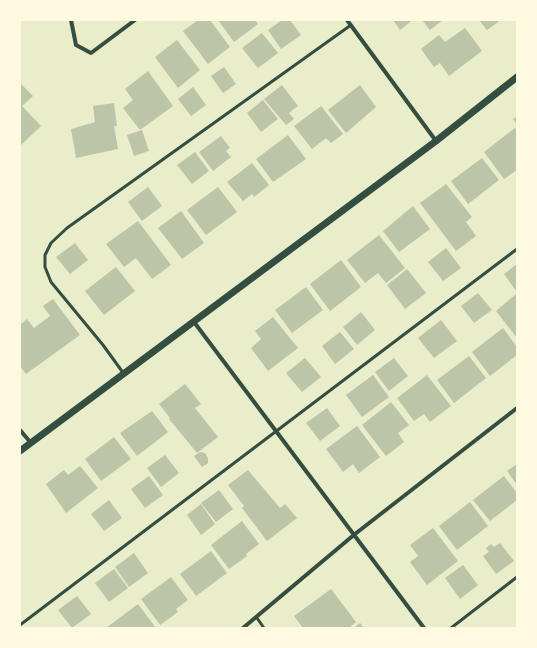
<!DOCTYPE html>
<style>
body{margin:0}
#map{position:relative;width:537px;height:648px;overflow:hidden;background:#e9edc9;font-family:Lato,sans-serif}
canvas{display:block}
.frame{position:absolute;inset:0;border:21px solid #fefae0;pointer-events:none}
</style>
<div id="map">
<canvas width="537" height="648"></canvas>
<div class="frame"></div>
</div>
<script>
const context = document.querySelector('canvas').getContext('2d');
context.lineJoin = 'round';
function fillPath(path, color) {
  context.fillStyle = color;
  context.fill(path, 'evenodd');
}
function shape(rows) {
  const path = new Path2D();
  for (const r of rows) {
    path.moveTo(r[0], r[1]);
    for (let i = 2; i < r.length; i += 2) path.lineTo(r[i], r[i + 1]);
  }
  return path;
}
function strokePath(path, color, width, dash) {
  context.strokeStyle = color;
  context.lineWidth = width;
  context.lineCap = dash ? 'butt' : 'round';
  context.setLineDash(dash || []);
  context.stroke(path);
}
const building = shape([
 [198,20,210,20,230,47,208,64,183,31],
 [218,20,255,20,258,24,234,42],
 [282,20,290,20,301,35,281,49,268,30],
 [393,20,413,20,400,30],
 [422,20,443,20,430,30],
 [479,20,501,20,487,30],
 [465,28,482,51,449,76,440,63,434,67,421,49,439,35,445,42],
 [262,33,278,53,258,68,242,48],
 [177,40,200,70,178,88,155,57],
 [224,67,236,84,223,93,211,76],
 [148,71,173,106,140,130,123,108,133,100,125,89],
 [20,83,33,96,22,106,41,126,20,146],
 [282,85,298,106,289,113,294,119,286,125,264,99],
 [360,85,376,107,346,133,328,110],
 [193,87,206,105,191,116,178,99],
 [263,100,278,119,261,132,247,113],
 [114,103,117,126,114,126,118,149,76,158,71,129,95,122,93,106],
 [321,106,343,134,331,143,326,138,312,149,294,126],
 [517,116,517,125,513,119],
 [515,128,517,131,517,170,504,179,484,152],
 [142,130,149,151,134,156,127,135],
 [288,135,306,159,273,182,256,159],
 [221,136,230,148,226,151,231,157,213,171,199,152],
 [195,152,209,171,192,184,177,165],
 [482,158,499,180,468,204,451,181],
 [252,163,269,185,254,197,252,194,243,201,227,182],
 [446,184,472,217,466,222,476,236,456,251,420,203],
 [148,187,162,206,142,221,128,202],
 [218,187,237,212,206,235,187,210],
 [413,206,430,229,399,252,383,231],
 [181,211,204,243,182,259,158,228],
 [138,221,171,265,152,279,136,258,124,267,106,244],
 [379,235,405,268,386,283,378,273,365,283,347,260],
 [75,243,88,260,70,274,56,257],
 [446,248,461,268,443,281,428,262],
 [341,260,361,287,330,311,310,284],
 [517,264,517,290,516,291,504,274],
 [116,267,135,291,104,315,85,291],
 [407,269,426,293,405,309,387,285],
 [306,287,323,310,292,333,275,310],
 [478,293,492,310,474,323,461,306],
 [517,293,517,338,496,311],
 [53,299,80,335,26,374,20,366,20,325,27,319,34,328,50,316,43,306],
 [361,312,375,330,357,345,343,327],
 [273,317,298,348,268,371,251,348,261,339,255,331],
 [441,320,457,341,434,358,418,338],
 [503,328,517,347,517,355,490,376,472,352],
 [340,332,354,349,335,364,322,346],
 [469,356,486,378,454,403,437,380],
 [305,358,321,377,302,392,286,373],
 [394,358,408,376,389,391,375,372],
 [373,375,389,397,362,417,346,395],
 [427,375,451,406,430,422,424,414,414,421,397,398],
 [185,384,201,404,195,408,218,437,197,453,169,419,170,418,159,404],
 [391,402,409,425,398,433,404,442,386,456,362,425],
 [327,408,340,426,320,441,306,423],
 [152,411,168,432,137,456,120,433],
 [357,426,380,457,359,473,353,464,343,472,326,449],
 [114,437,131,459,101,481,85,459],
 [200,452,205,453,208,458,208,463,202,467,194,456],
 [165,455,179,473,161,487,147,468],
 [517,464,517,485,507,471],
 [80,466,98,488,66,513,46,484,64,470,68,475],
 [248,470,280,508,285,504,297,518,267,541,242,508,244,506,228,485],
 [149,476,163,495,145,508,131,489],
 [504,476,517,493,517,500,490,521,473,500],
 [219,490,233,509,216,522,201,503],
 [109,500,122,518,104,531,91,514],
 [470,502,488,526,457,550,439,526],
 [201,504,215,524,201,535,187,515],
 [242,521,259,544,246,554,247,556,229,569,211,545],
 [433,528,458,561,427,585,410,562,418,556,410,545],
 [500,543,514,561,496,574,483,556,489,552,486,548,491,544,494,547],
 [211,551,227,573,196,596,180,574],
 [134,553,148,573,129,587,115,567],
 [463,565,478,585,460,599,445,578],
 [114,569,128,588,109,602,95,583],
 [171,577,188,600,176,609,178,612,160,625,141,599],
 [331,589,356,622,349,628,303,628,294,616],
 [77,596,91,614,72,628,58,610],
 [138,604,156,628,106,628],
 [360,623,364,628,354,628]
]);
const service = shape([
 [124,374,103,345,51,282,45,267,45,255,51,243,67,228,351,25],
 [257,618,264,628],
 [20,625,517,249],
 [451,628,517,577]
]);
const minor = shape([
 [71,20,76,45,91,53,135,20],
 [347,20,436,141],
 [194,322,424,628],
 [20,430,31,443],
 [243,628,355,534,517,408]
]);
const tertiary = shape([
 [20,451,436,141,517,77]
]);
fillPath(building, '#bcc5a7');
strokePath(service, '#344e41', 3);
strokePath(minor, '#344e41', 4);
strokePath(tertiary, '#344e41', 7);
</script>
